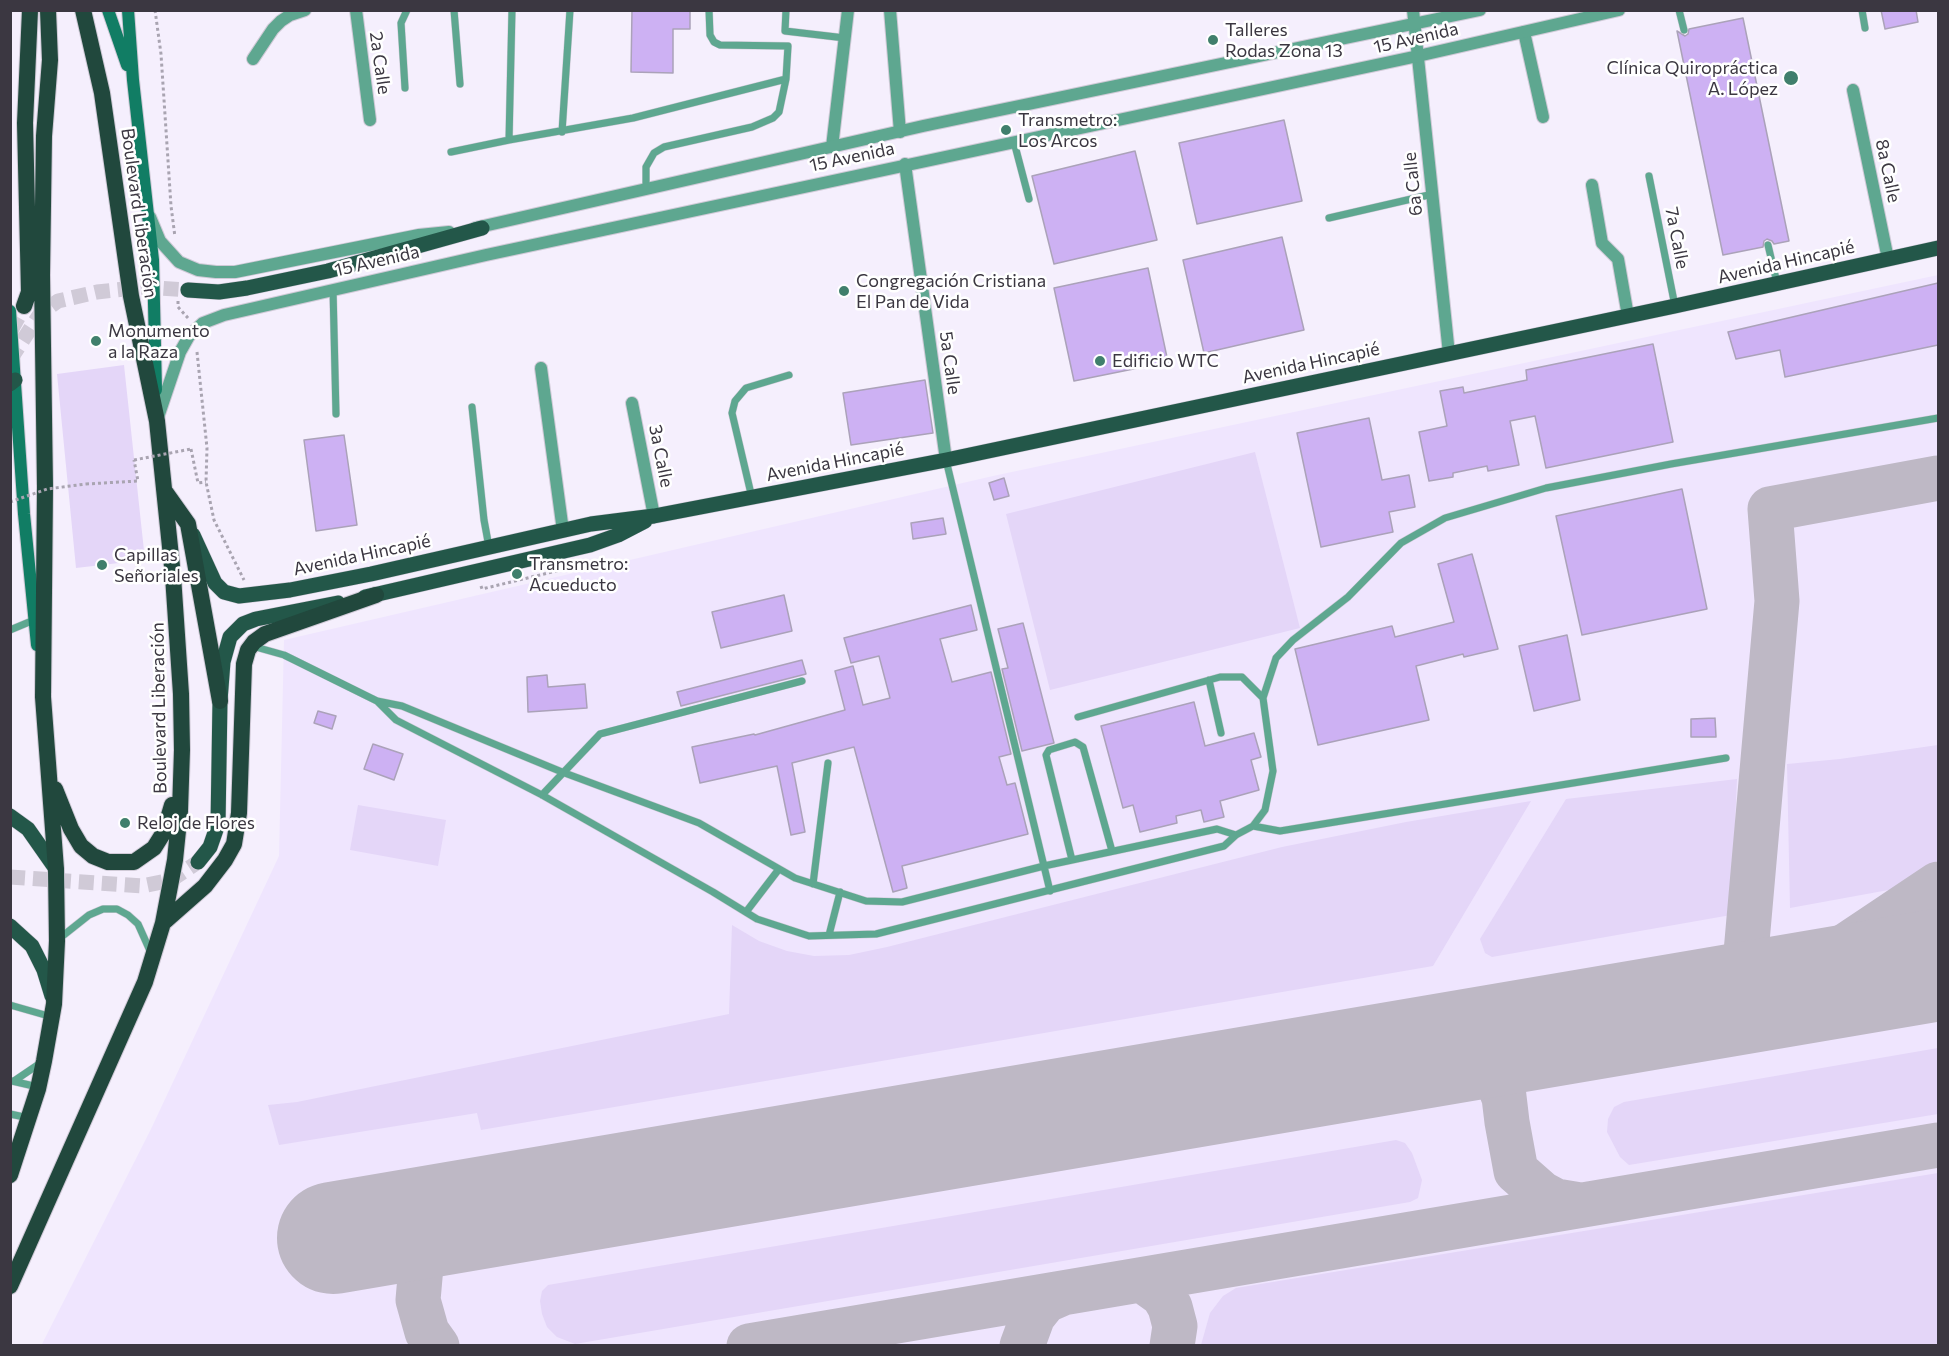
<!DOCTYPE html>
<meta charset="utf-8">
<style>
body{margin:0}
#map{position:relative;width:1949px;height:1356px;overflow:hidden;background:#f5effd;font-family:Commissioner,sans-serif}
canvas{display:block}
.frame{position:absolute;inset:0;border:12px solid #3b3741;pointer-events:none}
</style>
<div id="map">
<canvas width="1949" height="1356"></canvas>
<div class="frame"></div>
</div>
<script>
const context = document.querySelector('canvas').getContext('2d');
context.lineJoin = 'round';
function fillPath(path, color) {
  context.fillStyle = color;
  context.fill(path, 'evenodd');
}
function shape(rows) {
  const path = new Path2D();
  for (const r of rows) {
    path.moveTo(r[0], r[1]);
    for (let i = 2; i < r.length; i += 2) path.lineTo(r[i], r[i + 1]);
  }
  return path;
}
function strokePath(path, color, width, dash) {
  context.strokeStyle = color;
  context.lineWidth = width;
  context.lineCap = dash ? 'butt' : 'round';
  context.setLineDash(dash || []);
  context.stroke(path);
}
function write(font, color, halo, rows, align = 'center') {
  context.font = font + ' Commissioner,sans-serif';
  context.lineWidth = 5;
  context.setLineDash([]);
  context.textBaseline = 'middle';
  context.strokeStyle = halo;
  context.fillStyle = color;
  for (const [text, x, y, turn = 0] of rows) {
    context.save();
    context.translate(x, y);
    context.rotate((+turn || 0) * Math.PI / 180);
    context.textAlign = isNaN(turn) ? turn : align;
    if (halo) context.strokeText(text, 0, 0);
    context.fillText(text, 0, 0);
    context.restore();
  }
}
const built = shape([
 [1938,275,1938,1345,41,1346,151,1129,279,856,284,640,993,476]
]);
const green = shape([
 [124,365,145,560,76,568,57,374],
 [1255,452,1300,628,1050,690,1006,514],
 [1938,745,1938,860,1908,883,1894,889,1790,908,1787,764,1840,759],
 [1737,779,1731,915,1492,957,1485,953,1480,939,1566,799],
 [1531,801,1433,966,481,1130,477,1113,279,1145,268,1105,297,1102,729,1014,732,925,759,941,787,951,814,956,849,955,887,947,1282,847,1406,822],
 [358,805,446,820,438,866,350,850],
 [1938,1048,1938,1114,1629,1165,1620,1157,1607,1132,1608,1119,1614,1107,1624,1102],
 [1396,1140,1405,1143,1412,1153,1422,1180,1418,1198,1410,1202,575,1344,557,1337,547,1327,542,1314,540,1301,542,1291,548,1285],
 [1938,1173,1938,1345,1201,1345,1210,1313,1223,1296,1236,1288]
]);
const taxiway = shape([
 [1775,993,1938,884],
 [1742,998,1777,601,1770,509,1938,478],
 [1518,1036,1507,1052,1503,1069,1502,1080,1507,1122,1516,1171,1541,1193,1556,1201,1580,1205],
 [1471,1044,1481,1052,1490,1062,1503,1095],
 [1142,1280,1163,1295,1170,1307,1175,1326,1172,1346],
 [437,1346,427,1332,418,1300,421,1266,431,1242,457,1216],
 [749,1346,1938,1145],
 [1022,1346,1033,1316,1045,1301,1061,1294]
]);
const runway = shape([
 [333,1238,1938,965]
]);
const building = shape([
 [632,10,690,10,690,29,673,29,673,73,631,72,632,10],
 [1881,10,1916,10,1918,22,1885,29,1881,10],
 [1743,18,1789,241,1774,244,1772,241,1767,239,1764,241,1763,247,1723,255,1677,31,1685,36,1688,34,1689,29,1743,18],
 [1284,120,1302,201,1197,224,1179,143,1284,120],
 [1135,151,1157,240,1054,264,1032,176,1135,151],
 [1282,237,1304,330,1204,353,1183,260,1282,237],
 [1148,268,1168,362,1074,381,1054,288,1148,268],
 [1938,283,1938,345,1785,377,1780,350,1736,359,1728,332,1938,283],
 [1653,344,1673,442,1546,468,1535,416,1510,421,1519,465,1488,471,1487,466,1453,473,1453,477,1429,481,1419,432,1447,426,1440,391,1463,387,1464,393,1527,380,1526,370,1653,344],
 [925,380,933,433,851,445,843,393,925,380],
 [1369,418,1382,480,1409,475,1415,507,1389,512,1393,532,1321,547,1297,433,1369,418],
 [344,435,357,525,316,531,304,440,344,435],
 [1004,478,1009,496,994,500,989,483,1004,478],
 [1682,489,1707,609,1582,635,1556,516,1682,489],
 [943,518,946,534,913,539,911,523,943,518],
 [1472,554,1498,649,1464,657,1463,654,1416,666,1429,720,1318,745,1295,649,1392,626,1395,637,1454,622,1438,564,1472,554],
 [784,595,792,631,721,648,712,612,784,595],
 [971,605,977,630,940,639,952,682,991,672,1011,754,999,757,1007,785,1015,783,1028,834,902,866,907,888,893,892,854,747,792,763,805,832,791,835,777,766,700,783,692,747,754,734,755,735,845,710,835,671,853,666,863,705,890,698,879,656,851,663,844,638,971,605],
 [1023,623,1054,743,1022,751,1002,669,1008,668,998,629,1023,623],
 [1567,635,1580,700,1534,711,1519,646,1567,635],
 [802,660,806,674,681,706,677,692,802,660],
 [547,675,548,687,585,684,587,708,528,712,527,677,547,675],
 [1194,702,1205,746,1254,733,1261,757,1251,760,1259,790,1220,801,1224,817,1204,822,1201,810,1176,816,1177,823,1140,832,1133,805,1123,808,1101,726,1194,702],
 [318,711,336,716,332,729,314,723,318,711],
 [1715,718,1716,737,1691,737,1691,719,1715,718],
 [373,744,403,754,394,780,364,769,373,744]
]);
const primaryTunnel = shape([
 [10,360,40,314,58,301,97,292,143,287,188,290],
 [10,877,142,886,171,880,198,862]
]);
const trunkTunnel = shape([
 [10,331,24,306]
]);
const path = shape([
 [155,10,161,54,171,206,175,237],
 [178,301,178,307,188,318],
 [197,352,207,448,206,482,214,520,244,580],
 [191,449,198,483,206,482],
 [86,484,138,481,134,460],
 [481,586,482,589,577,566]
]);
const service = shape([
 [454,10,460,84],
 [786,10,785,31,845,38],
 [1679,10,1684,30],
 [1862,10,1865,28],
 [405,88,401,23,407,10],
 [562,132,570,10],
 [509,140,512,10],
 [1014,142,1029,199],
 [451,152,509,140,633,118,786,79,788,46,720,45,714,42,710,35,709,10],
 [1649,176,1675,306],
 [646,190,646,167,654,153,664,147,752,127,773,118,779,112,786,79],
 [1329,218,1433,194],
 [1768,245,1777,283],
 [333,289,336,414],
 [472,407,484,520,489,547],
 [946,460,1050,891],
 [752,498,732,413,735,401,746,388,789,375],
 [10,630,34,620],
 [252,646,284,655,377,701,402,706,562,772,699,823,795,878,866,901,902,902,1044,866,1217,829,1236,835],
 [1209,680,1221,733],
 [377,701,396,720,542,795,713,892,757,919,809,936,876,934,1224,846,1236,835,1253,826,1265,810,1273,771,1263,698,1276,658,1293,640,1348,597,1401,543,1445,518,1546,488,1671,464,1938,418],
 [1078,717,1220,677,1242,677,1263,698],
 [542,795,600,734,802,681],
 [1253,826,1280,831,1726,758],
 [1072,860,1046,755,1049,750,1075,742,1083,747,1112,851],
 [813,884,828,763],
 [746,912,779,869],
 [829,935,840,892],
 [60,938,89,915,103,909,117,909,128,915,138,924,151,953],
 [10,1005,52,1017],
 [12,1081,38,1087],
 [14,1081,42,1062],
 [10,1114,29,1118]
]);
const minor = shape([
 [356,10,370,120],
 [890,10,900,132],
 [1413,10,1449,354],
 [1524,32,1543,117],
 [253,59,273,29,281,21,290,15,305,10],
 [1853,90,1888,259],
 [832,147,848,10],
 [905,164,946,460],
 [1592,185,1602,243,1618,259,1628,316],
 [541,368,563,531],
 [632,403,654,516]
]);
const tertiary = shape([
 [150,217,160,241,179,262,198,270,216,272,235,272,419,235,449,232],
 [475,228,923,126,1480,10],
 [157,420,180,352,189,336,203,323,224,315,486,255,1418,56,1619,10]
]);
const secondary = shape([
 [108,10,127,65],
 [128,10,133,80,153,260,156,390],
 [10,311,24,514,37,645]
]);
const primary = shape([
 [188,290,219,292,247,288,328,271,482,228],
 [10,384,15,380],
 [193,535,215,583,224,592,239,596,290,590,371,574,591,524,654,516,946,460,1675,306,1938,248],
 [365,597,590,545,618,535,645,521],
 [10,816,28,829,56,869],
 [198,862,210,847,218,824,220,701,223,662,230,637,243,624,256,619,338,603],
 [10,926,32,946,44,970,52,996]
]);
const trunk = shape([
 [24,306,29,292,25,123,30,10],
 [166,493,188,524,220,701],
 [55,789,71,829,81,846,93,856,108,862,134,862,154,848,164,832,172,805],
 [163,923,205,886,225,860,234,844,239,813,244,664,248,650,254,642,265,634,376,595],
 [10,1175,38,1089,44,1061,54,1004,57,941,56,869,43,697,45,487,42,275,44,136,50,60,48,10],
 [10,1286,145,982,163,923,175,860,180,811,182,750,181,694,173,576,157,421,131,296,102,93,83,10]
]);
const pathBridge = shape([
 [134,460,191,449],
 [10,502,47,489,86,484]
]);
const markers = [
 [1213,40,6,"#407f6c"],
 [1791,78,8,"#407f6c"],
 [1006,130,6,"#407f6c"],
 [844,291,6,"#407f6c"],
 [96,341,6,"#407f6c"],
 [1100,361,6,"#407f6c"],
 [102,565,6,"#407f6c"],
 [517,574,6,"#407f6c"],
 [125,823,6,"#407f6c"]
];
const poiNames = [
 ["Talleres",1225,30],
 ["Rodas Zona 13",1225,51],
 ["Clínica Quiropráctica",1778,68,"right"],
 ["A. López",1778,89,"right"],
 ["Transmetro:",1018,120],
 ["Los Arcos",1018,141],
 ["Congregación Cristiana",856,281],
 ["El Pan de Vida",856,302],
 ["Monumento",108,331],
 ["a la Raza",108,352],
 ["Edificio WTC",1112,361],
 ["Capillas",114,555],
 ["Señoriales",114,576],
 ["Transmetro:",529,564],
 ["Acueducto",529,585],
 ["Reloj de Flores",137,823]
];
const streetNames = [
 ["15 Avenida",1416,38,-13],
 ["2a Calle",380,63,82],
 ["15 Avenida",852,157,-12],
 ["8a Calle",1888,171,78],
 ["6a Calle",1413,184,-96],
 ["Boulevard Liberación",139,213,82],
 ["7a Calle",1677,238,79],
 ["15 Avenida",377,261,-13],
 ["Avenida Hincapié",1786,262,-13],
 ["5a Calle",950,363,82],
 ["Avenida Hincapié",1311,363,-12],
 ["3a Calle",661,456,79],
 ["Avenida Hincapié",835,462,-11],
 ["Avenida Hincapié",362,555,-12],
 ["Boulevard Liberación",159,708,-91]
];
fillPath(built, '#efe5fe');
fillPath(green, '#e4d6f8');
strokePath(taxiway, '#beb8c5', 45);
strokePath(runway, '#beb8c5', 112);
fillPath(building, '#cdb1f3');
strokePath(building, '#aba2b9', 1.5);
strokePath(primaryTunnel, '#d0cad7', 15, [15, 8]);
strokePath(trunkTunnel, '#d0cad7', 16, [16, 8]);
strokePath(service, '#d0cad7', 8);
strokePath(minor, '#d0cad7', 14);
strokePath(tertiary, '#d0cad7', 14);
strokePath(secondary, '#d0cad7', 14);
strokePath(primary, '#d0cad7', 16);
strokePath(trunk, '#d0cad7', 18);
strokePath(path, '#a9a4b1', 3, [3, 3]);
strokePath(service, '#5ea790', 7);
strokePath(minor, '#5ea790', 12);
strokePath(tertiary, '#5ea790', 12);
strokePath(secondary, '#117d64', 12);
strokePath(primary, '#235749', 15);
strokePath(trunk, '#21483d', 16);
strokePath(pathBridge, '#a9a4b1', 3, [3, 3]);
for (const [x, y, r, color] of markers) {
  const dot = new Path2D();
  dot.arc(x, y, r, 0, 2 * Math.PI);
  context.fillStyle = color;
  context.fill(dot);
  strokePath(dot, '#fff', 2);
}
write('18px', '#3b3741', '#fff', poiNames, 'left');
write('18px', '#3b3741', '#fff', streetNames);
</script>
